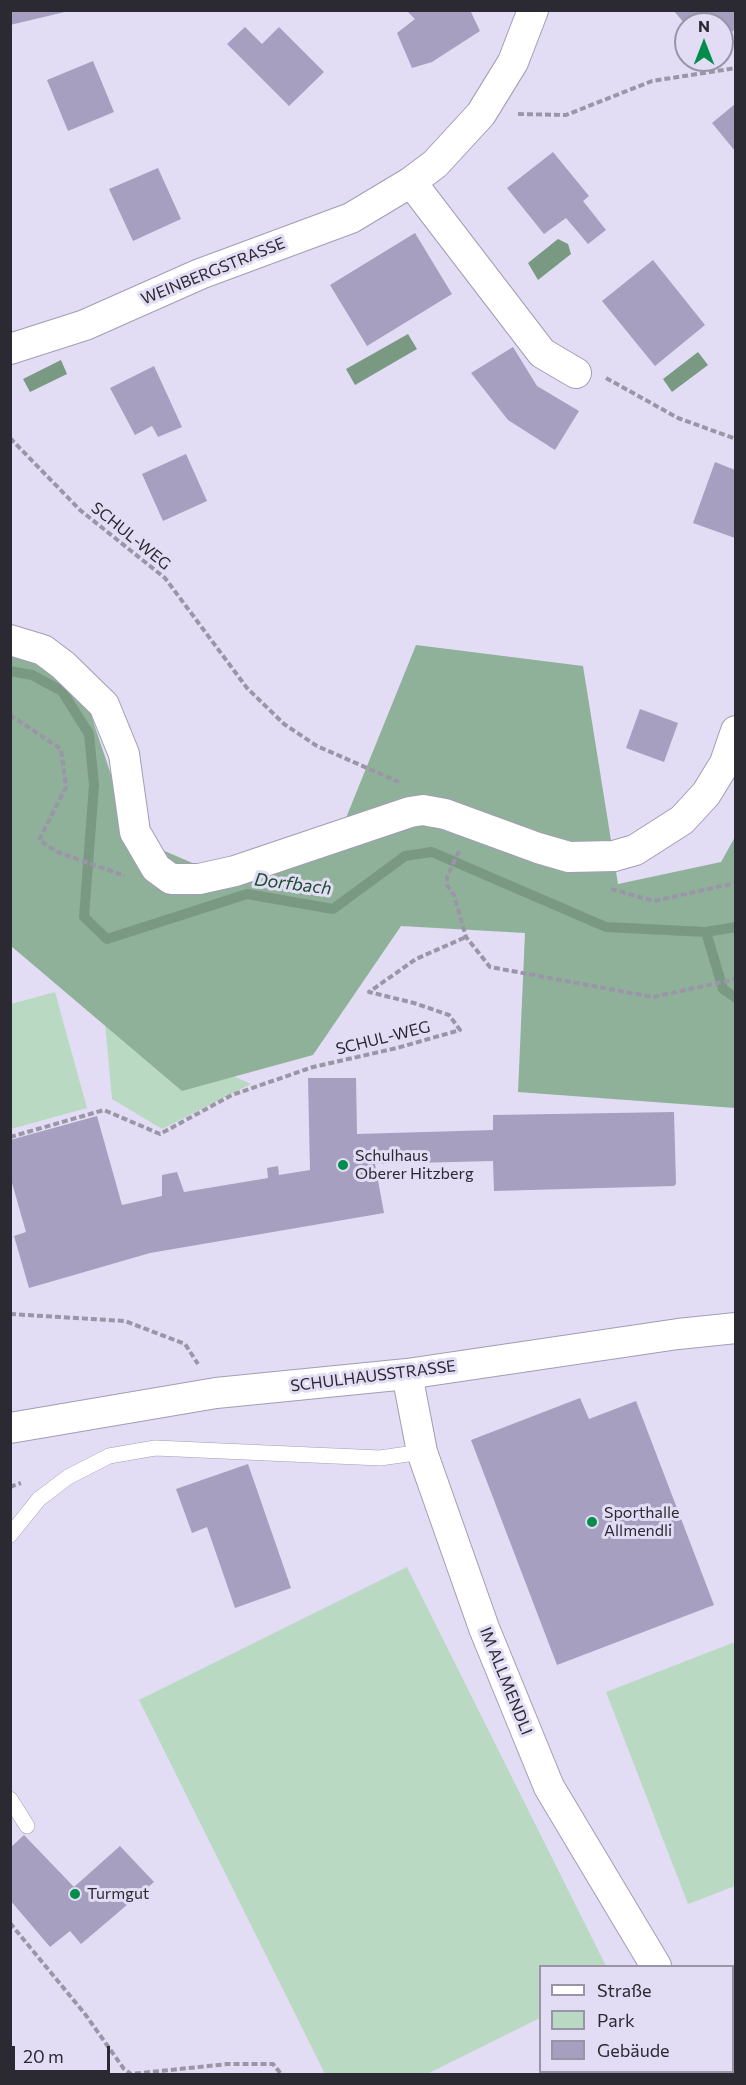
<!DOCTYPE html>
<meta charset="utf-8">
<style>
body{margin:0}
#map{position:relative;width:746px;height:2085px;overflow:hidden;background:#e2ddf4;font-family:Commissioner,sans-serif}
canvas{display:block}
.frame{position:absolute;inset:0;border:12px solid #2b2932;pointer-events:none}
.legend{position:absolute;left:539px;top:1965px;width:195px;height:108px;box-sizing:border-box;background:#e2ddf4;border:2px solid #9995a6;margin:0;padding:8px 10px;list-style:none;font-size:18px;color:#2b2932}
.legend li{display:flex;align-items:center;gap:12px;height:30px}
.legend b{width:30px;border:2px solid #9995a6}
.north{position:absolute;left:674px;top:12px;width:60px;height:60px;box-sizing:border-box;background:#e2ddf4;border:2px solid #9995a6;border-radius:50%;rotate:0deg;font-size:16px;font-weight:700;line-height:24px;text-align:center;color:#2b2932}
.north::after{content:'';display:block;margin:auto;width:21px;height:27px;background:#028d4b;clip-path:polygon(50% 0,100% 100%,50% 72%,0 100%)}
.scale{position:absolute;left:12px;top:2046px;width:98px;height:27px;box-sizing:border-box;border:3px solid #2b2932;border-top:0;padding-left:8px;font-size:18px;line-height:21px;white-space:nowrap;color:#2b2932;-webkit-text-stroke:4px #e2ddf4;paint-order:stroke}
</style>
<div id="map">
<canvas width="746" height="2085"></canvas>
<div class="frame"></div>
<ul class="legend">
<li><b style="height:8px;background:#fff"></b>Straße</li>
<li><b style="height:16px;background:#bad9c2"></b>Park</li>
<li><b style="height:16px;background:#a69fc0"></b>Gebäude</li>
</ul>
<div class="north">N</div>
<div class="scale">20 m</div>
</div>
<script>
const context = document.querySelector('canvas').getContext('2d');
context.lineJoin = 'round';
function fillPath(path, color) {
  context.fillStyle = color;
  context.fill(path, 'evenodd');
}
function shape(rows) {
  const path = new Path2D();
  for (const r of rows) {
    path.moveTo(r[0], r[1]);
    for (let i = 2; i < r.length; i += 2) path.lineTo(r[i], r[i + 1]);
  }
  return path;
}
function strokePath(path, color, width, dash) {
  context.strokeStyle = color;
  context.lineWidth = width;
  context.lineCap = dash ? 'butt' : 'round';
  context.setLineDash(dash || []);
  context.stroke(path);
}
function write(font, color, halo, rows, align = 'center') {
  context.font = font + ' Commissioner,sans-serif';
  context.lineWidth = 6;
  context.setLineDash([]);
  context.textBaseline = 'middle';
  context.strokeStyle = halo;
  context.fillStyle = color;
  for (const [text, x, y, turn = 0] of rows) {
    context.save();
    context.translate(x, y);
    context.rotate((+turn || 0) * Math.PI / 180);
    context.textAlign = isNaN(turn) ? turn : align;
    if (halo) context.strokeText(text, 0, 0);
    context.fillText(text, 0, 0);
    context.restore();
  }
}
const green = shape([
 [55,992,87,1108,11,1129,11,1004],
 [103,1001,183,1053,251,1084,162,1129,112,1099],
 [407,1567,606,1966,540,1966,540,2018,427,2074,325,2074,139,1700],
 [735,1642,735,1886,688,1904,606,1692]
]);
const forest = shape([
 [10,625,76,657,94,724,132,837,232,880,333,850,416,645,583,666,618,884,721,862,735,837,735,1108,518,1092,525,933,401,926,313,1055,182,1091,11,946]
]);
const water = shape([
 [558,239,568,244,571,254,538,280,528,263],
 [408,334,417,349,355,385,346,369],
 [698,352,708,365,672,392,663,379],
 [61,360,67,374,30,392,23,379]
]);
const stream = shape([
 [10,671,32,675,62,691,89,734,94,785,84,917,107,939,247,894,333,909,405,856,432,852,606,927,706,932,736,927],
 [706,932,723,989,736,998]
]);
const building = shape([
 [10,10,69,10,69,11,10,25],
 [406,10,470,10,480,31,432,62,412,68,397,33,415,19],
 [673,10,735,10,735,29,726,38,722,34,722,24,712,24,705,16,696,24,685,24],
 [245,27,262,44,279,27,324,72,289,106,227,44],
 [93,61,114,112,68,131,47,80],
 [735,104,735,151,712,123],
 [553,152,589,196,583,201,606,230,588,244,566,218,544,234,507,188],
 [158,168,181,219,133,241,109,189],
 [415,233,452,294,367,346,330,285],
 [653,260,705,325,655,366,602,301],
 [513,347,537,386,579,411,555,450,508,420,471,373],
 [154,366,182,427,158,437,152,426,135,435,110,388],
 [186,454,207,501,163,521,142,474],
 [715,462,735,470,735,538,693,523],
 [640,709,678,723,664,762,626,748],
 [308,1078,356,1078,357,1134,493,1130,493,1115,674,1112,676,1184,674,1186,494,1191,493,1161,375,1164,384,1213,150,1253,29,1288,14,1236,26,1232,10,1176,10,1140,97,1116,122,1205,162,1196,162,1175,177,1172,184,1192,268,1178,267,1168,278,1166,279,1175,310,1170],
 [580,1398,589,1419,636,1401,714,1605,557,1665,471,1440],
 [248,1464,291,1588,235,1608,207,1527,192,1533,176,1489],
 [24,1835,74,1887,120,1846,154,1882,81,1944,70,1931,50,1947,10,1900,10,1848]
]);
const path = shape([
 [518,114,566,115,652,81,736,68],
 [606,378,678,418,736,439],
 [10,438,80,510,165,578,247,688,284,724,317,746,399,782],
 [10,715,61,749,66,787,39,840,57,852,125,876],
 [459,851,447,877,447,885,454,895,466,937,490,967,653,997,736,979],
 [611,889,654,901,736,883],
 [10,1137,104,1110,160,1134,232,1095,313,1067,397,1048,460,1030,449,1015,414,1003,369,992,416,959,466,937],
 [10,1314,125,1321,185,1344,198,1364],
 [10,1487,21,1483],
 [10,1923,85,2014,124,2069,131,2074,228,2064,273,2064,281,2074]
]);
const lane = shape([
 [10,1535,39,1499,68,1477,109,1456,155,1448,380,1458,422,1452],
 [10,1799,27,1826]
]);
const street = shape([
 [411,182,542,353,576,373],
 [10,349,85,325,200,274,351,218,411,182,435,164,481,114,513,62,533,10],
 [10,640,43,650,63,665,104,705,124,754,135,832,156,868,171,879,199,879,235,871,410,812,423,810,445,814,538,848,569,857,614,856,635,850,682,820,706,794,725,763,736,731],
 [407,1374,422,1452,484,1628,549,1787,656,1966],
 [10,1428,216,1393,407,1374,678,1334,736,1328],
 [718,2072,720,2074]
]);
const markers = [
 [343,1165,6,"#028d4b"],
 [592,1522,6,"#028d4b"],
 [75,1894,6,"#028d4b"]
];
const streetNames = [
 ["WEINBERGSTRASSE",213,271,-22],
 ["SCHUL-WEG",131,536,39],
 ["SCHUL-WEG",383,1038,-14],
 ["SCHULHAUSSTRASSE",373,1376,-7],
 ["IM ALLMENDLI",506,1681,68]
];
const poiNames = [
 ["Schulhaus",355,1156],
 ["Oberer Hitzberg",355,1174],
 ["Sporthalle",604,1513],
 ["Allmendli",604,1531],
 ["Turmgut",87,1894]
];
const waterNames = [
 ["Dorfbach",293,884,7]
];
fillPath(green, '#bad9c2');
fillPath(forest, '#90b199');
fillPath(water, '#799982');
strokePath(stream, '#799982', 10);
fillPath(building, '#a69fc0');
strokePath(lane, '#a29db3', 16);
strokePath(street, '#a29db3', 32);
strokePath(path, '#9a96a8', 4, [6, 3]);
strokePath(lane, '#fff', 15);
strokePath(street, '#fff', 30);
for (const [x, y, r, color] of markers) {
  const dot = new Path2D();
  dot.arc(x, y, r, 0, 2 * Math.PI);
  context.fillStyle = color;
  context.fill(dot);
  strokePath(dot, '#e2ddf4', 2);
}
write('16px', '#2b2932', '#e2ddf4', streetNames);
write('16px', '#2b2932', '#e2ddf4', poiNames, 'left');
write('italic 18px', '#184d2d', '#e2ddf4', waterNames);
</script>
